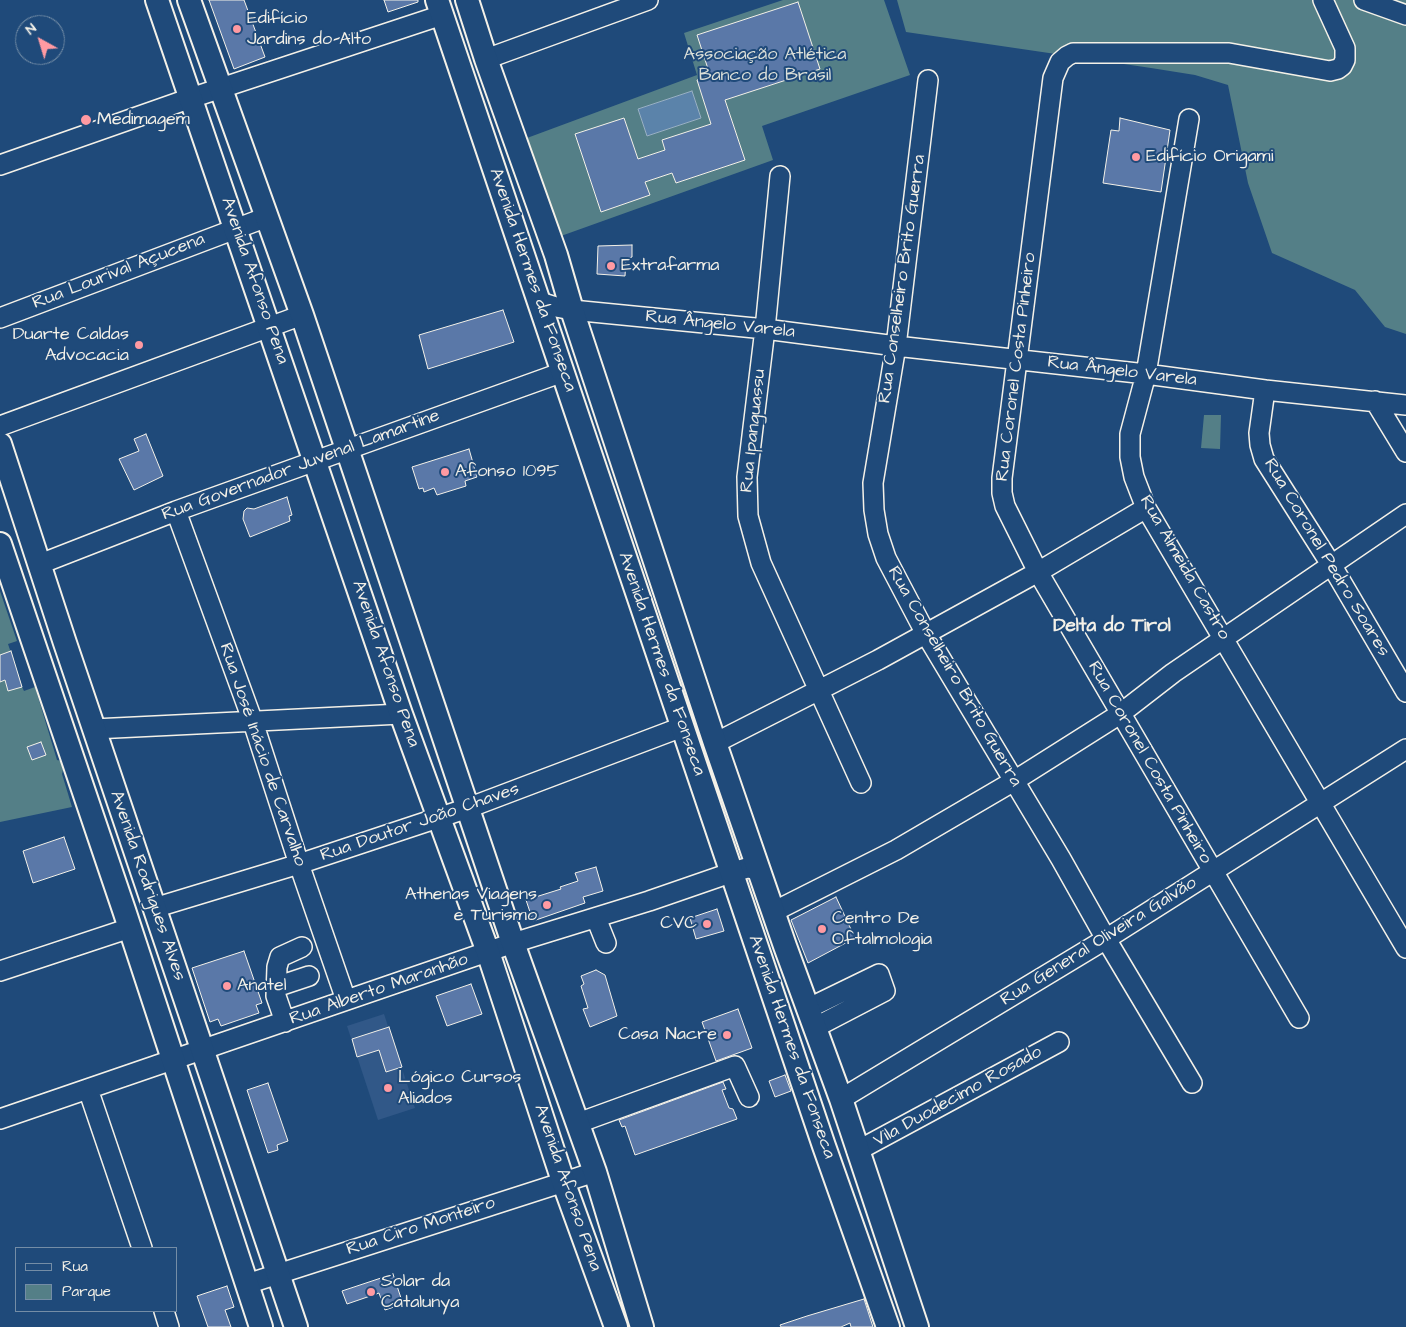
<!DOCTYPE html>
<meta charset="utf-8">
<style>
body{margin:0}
#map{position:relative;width:1406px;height:1327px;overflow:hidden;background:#1f4a7a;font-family:"Architects Daughter",sans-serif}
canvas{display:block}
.legend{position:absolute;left:15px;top:1247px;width:162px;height:65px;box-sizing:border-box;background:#1f4a7a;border:1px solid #748da6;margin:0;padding:6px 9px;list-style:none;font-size:15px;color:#f4f1e8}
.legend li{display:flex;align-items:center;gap:10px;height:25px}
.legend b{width:25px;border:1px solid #748da6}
.north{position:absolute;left:15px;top:15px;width:50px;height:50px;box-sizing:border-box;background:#1f4a7a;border:1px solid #748da6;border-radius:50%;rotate:321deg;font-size:14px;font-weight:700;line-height:20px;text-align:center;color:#f4f1e8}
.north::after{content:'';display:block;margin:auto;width:18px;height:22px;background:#ff9aa2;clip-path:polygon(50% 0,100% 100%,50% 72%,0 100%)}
</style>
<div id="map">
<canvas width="1406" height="1327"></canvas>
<ul class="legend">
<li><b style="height:6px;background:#1f4a7a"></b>Rua</li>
<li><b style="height:14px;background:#547f87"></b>Parque</li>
</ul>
<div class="north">N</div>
</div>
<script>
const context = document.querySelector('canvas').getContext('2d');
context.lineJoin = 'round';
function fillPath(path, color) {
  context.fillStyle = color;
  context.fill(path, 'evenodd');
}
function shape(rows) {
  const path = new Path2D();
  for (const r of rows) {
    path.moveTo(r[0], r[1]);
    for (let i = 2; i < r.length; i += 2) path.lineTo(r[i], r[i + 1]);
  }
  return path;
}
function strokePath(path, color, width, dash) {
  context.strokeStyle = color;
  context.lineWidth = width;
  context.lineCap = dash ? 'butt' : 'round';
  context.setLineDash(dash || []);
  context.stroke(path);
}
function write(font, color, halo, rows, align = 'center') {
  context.font = font + ' "Architects Daughter",sans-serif';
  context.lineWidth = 4;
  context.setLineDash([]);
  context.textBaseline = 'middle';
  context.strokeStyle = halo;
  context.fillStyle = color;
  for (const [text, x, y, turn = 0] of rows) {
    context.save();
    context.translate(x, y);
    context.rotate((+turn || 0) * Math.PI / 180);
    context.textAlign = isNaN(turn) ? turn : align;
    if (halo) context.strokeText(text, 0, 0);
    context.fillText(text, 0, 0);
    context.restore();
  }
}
const built = shape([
 [384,1014,415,1108,378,1120,347,1026]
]);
const green = shape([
 [783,0,884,0,910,75,762,126,773,160,561,236,527,138,697,75,684,33],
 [897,0,1406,0,1406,334,1385,327,1355,290,1272,253,1248,183,1228,85,1195,75,1151,68,906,32],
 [1204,415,1221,415,1220,449,1201,448],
 [0,591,17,641,8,644,23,689,24,691,35,687,57,760,61,761,63,770,62,774,72,807,0,822]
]);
const water = shape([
 [692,91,701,118,647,136,638,109,692,91]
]);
const building = shape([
 [209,0,244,0,265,57,234,69,209,0],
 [384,0,418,0,418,2,388,12,384,0],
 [798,2,820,69,725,100,745,160,676,183,672,173,645,182,650,195,601,212,575,134,624,118,638,159,665,150,662,140,711,124,697,80,710,75,697,35,798,2],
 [1120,118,1170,130,1161,192,1103,183,1111,130,1119,131,1120,118],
 [632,245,632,257,626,259,625,276,597,274,598,246,632,245],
 [503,310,514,342,428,369,419,335,503,310],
 [146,434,163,476,134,490,119,459,139,451,134,439,146,434],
 [469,449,477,477,465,481,466,486,437,495,434,488,424,492,423,488,419,489,412,467,469,449],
 [287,497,292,515,289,516,290,521,250,537,243,519,244,511,247,508,254,509,287,497],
 [11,651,22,687,8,691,5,680,0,682,0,655,11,651],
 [41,742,46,755,32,760,27,747,41,742],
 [64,837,75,869,33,883,23,851,64,837],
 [596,867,603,891,583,897,585,903,533,921,526,900,561,889,560,887,578,881,575,873,596,867],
 [836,897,855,938,808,963,791,920,836,897],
 [717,909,724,931,696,939,690,918,717,909],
 [244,951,262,1003,256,1005,259,1013,221,1026,218,1019,210,1022,192,968,244,951],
 [596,970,605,975,617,1016,590,1027,583,1009,588,1008,581,986,584,984,581,976,596,970],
 [471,984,482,1014,447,1026,436,996,471,984],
 [738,1009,752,1048,716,1061,702,1022,738,1009],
 [389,1027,402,1067,386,1072,379,1050,357,1057,352,1039,389,1027],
 [785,1075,791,1091,775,1097,769,1081,785,1075],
 [723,1082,726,1089,722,1090,729,1108,733,1109,737,1119,635,1155,625,1126,622,1127,619,1120,723,1082],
 [268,1083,288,1141,277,1145,278,1150,268,1153,247,1090,268,1083],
 [393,1274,403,1304,385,1310,379,1293,347,1304,342,1291,393,1274],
 [227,1286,234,1307,225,1310,231,1327,208,1327,197,1296,227,1286],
 [864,1299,873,1327,851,1327,850,1323,841,1327,781,1327,780,1325,807,1316,864,1299]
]);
const minor = shape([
 [1364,0,1406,15],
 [486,59,648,0],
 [928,80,896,346,873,483,874,510,878,534,886,558,926,634,1061,859,1106,939,1192,1083],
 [1189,119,1146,374,1130,434,1130,457,1134,477,1146,508,1406,948],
 [0,165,191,98,442,15],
 [780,176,765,329,747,477,748,516,761,563,861,783],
 [540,302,556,307,572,310,765,329,896,346,1146,374,1265,390,1406,405],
 [0,318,267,217],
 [1265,390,1259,433,1260,445,1264,459,1332,566,1406,692],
 [1375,401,1406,452],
 [0,426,302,315],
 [176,511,253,722,299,864,346,1000],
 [40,564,176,511,563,372],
 [94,729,401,714],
 [715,743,878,660,1038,572,1146,508],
 [154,908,299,864,468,808,682,727],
 [773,912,896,850,1014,781,1120,714,1173,673,1406,514],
 [596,918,606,943],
 [0,971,130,928],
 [276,987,309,976],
 [807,1009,879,974,885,991,814,1028],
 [1299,1018,1038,572,1005,506,1002,493,1002,478,1053,78,1060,62,1067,56,1073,53,1229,53,1330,71,1338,69,1342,66,1345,60,1345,48,1323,0],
 [285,1022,276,996,277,967,280,957,302,947],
 [88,1089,142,1248],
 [841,1099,1106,939,1406,749],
 [0,1119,513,943,649,901,733,872,747,868,759,870],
 [578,1123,735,1066,749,1097],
 [857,1151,1059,1042],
 [247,1284,595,1172],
 [164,1311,169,1327]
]);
const major = shape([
 [157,0,401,714,488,952,563,1181,616,1327],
 [189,0,302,315,513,943,595,1172,642,1327],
 [437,0,824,1146,888,1327],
 [467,0,486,59,556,255,572,310,715,743,785,946,841,1099,917,1327],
 [0,444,65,643,296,1327],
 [0,544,124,910,261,1327]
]);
const markers = [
 [237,29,5,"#ff9aa2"],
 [86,120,6,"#ff9aa2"],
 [1136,157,5,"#ff9aa2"],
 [611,266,5,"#ff9aa2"],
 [139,345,5,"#ff9aa2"],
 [445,472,5,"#ff9aa2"],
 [547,905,5,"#ff9aa2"],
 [707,924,5,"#ff9aa2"],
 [822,929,5,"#ff9aa2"],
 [227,986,5,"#ff9aa2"],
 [727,1035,5,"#ff9aa2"],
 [388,1088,5,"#ff9aa2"],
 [371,1292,5,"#ff9aa2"]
];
const poiNames = [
 ["Edifício",247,19],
 ["Jardins do Alto",247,40],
 ["Medimagem",97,120],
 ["Edifício Origami",1146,157],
 ["Extrafarma",621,266],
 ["Duarte Caldas",129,335,"right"],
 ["Advocacia",129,356,"right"],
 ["Afonso 1095",455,472],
 ["Athenas Viagens",537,895,"right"],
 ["e Turismo",537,916,"right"],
 ["Centro De",832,919],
 ["Oftalmologia",832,940],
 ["CVC",697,924,"right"],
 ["Anatel",237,986],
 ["Casa Nacre",717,1035,"right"],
 ["Lógico Cursos",398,1078],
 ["Aliados",398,1099],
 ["Solar da",381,1282],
 ["Catalunya",381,1303]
];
const parkNames = [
 ["Associação Atlética",765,55],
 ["Banco do Brasil",765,76]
];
const streetNames = [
 ["Rua Lourival Açucena",119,272,-21],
 ["Rua Conselheiro Brito Guerra",903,279,-82],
 ["Avenida Hermes da Fonseca",532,280,71],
 ["Avenida Afonso Pena",254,281,71],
 ["Rua Ângelo Varela",720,325,6],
 ["Rua Coronel Costa Pinheiro",1017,367,-83],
 ["Rua Ângelo Varela",1122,372,7],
 ["Rua Ipanguassu",754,431,-84],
 ["Rua Governador Juvenal Lamartine",301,466,-20],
 ["Rua Coronel Pedro Soares",1326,558,59],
 ["Rua Almeida Castro",1184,568,60],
 ["Avenida Afonso Pena",385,664,71],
 ["Avenida Hermes da Fonseca",661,664,71],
 ["Rua Conselheiro Brito Guerra",954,677,60],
 ["Rua José Inácio de Carvalho",262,755,71],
 ["Rua Coronel Costa Pinheiro",1149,763,60],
 ["Rua Doutor João Chaves",420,823,-19],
 ["Avenida Rodrigues Alves",147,886,71],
 ["Rua General Oliveira Galvão",1099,942,-32],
 ["Rua Alberto Maranhão",379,990,-19],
 ["Avenida Hermes da Fonseca",791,1047,71],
 ["Vila Duodecimo Rosado",958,1097,-29],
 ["Avenida Afonso Pena",567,1188,71],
 ["Rua Ciro Monteiro",421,1227,-18]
];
const neighbourhoodNames = [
 ["Delta do Tirol",1112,627]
];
fillPath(built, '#315888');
fillPath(green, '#547f87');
fillPath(water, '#5b83aa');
strokePath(water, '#98afc3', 1);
fillPath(building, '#5a78a8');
strokePath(building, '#f4f1e8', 1);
strokePath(minor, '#f4f1e8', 22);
strokePath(major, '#f4f1e8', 26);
strokePath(minor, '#1f4a7a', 19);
strokePath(major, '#1f4a7a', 22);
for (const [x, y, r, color] of markers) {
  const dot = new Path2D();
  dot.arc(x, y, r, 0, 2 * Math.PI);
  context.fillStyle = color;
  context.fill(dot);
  strokePath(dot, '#1f4a7a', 2);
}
write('18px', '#f4f1e8', '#1f4a7a', poiNames, 'left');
write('18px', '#dce0d9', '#1f4a7a', parkNames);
write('18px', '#f4f1e8', '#1f4a7a', streetNames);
write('bold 19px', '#f4f1e8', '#1f4a7a', neighbourhoodNames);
</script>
